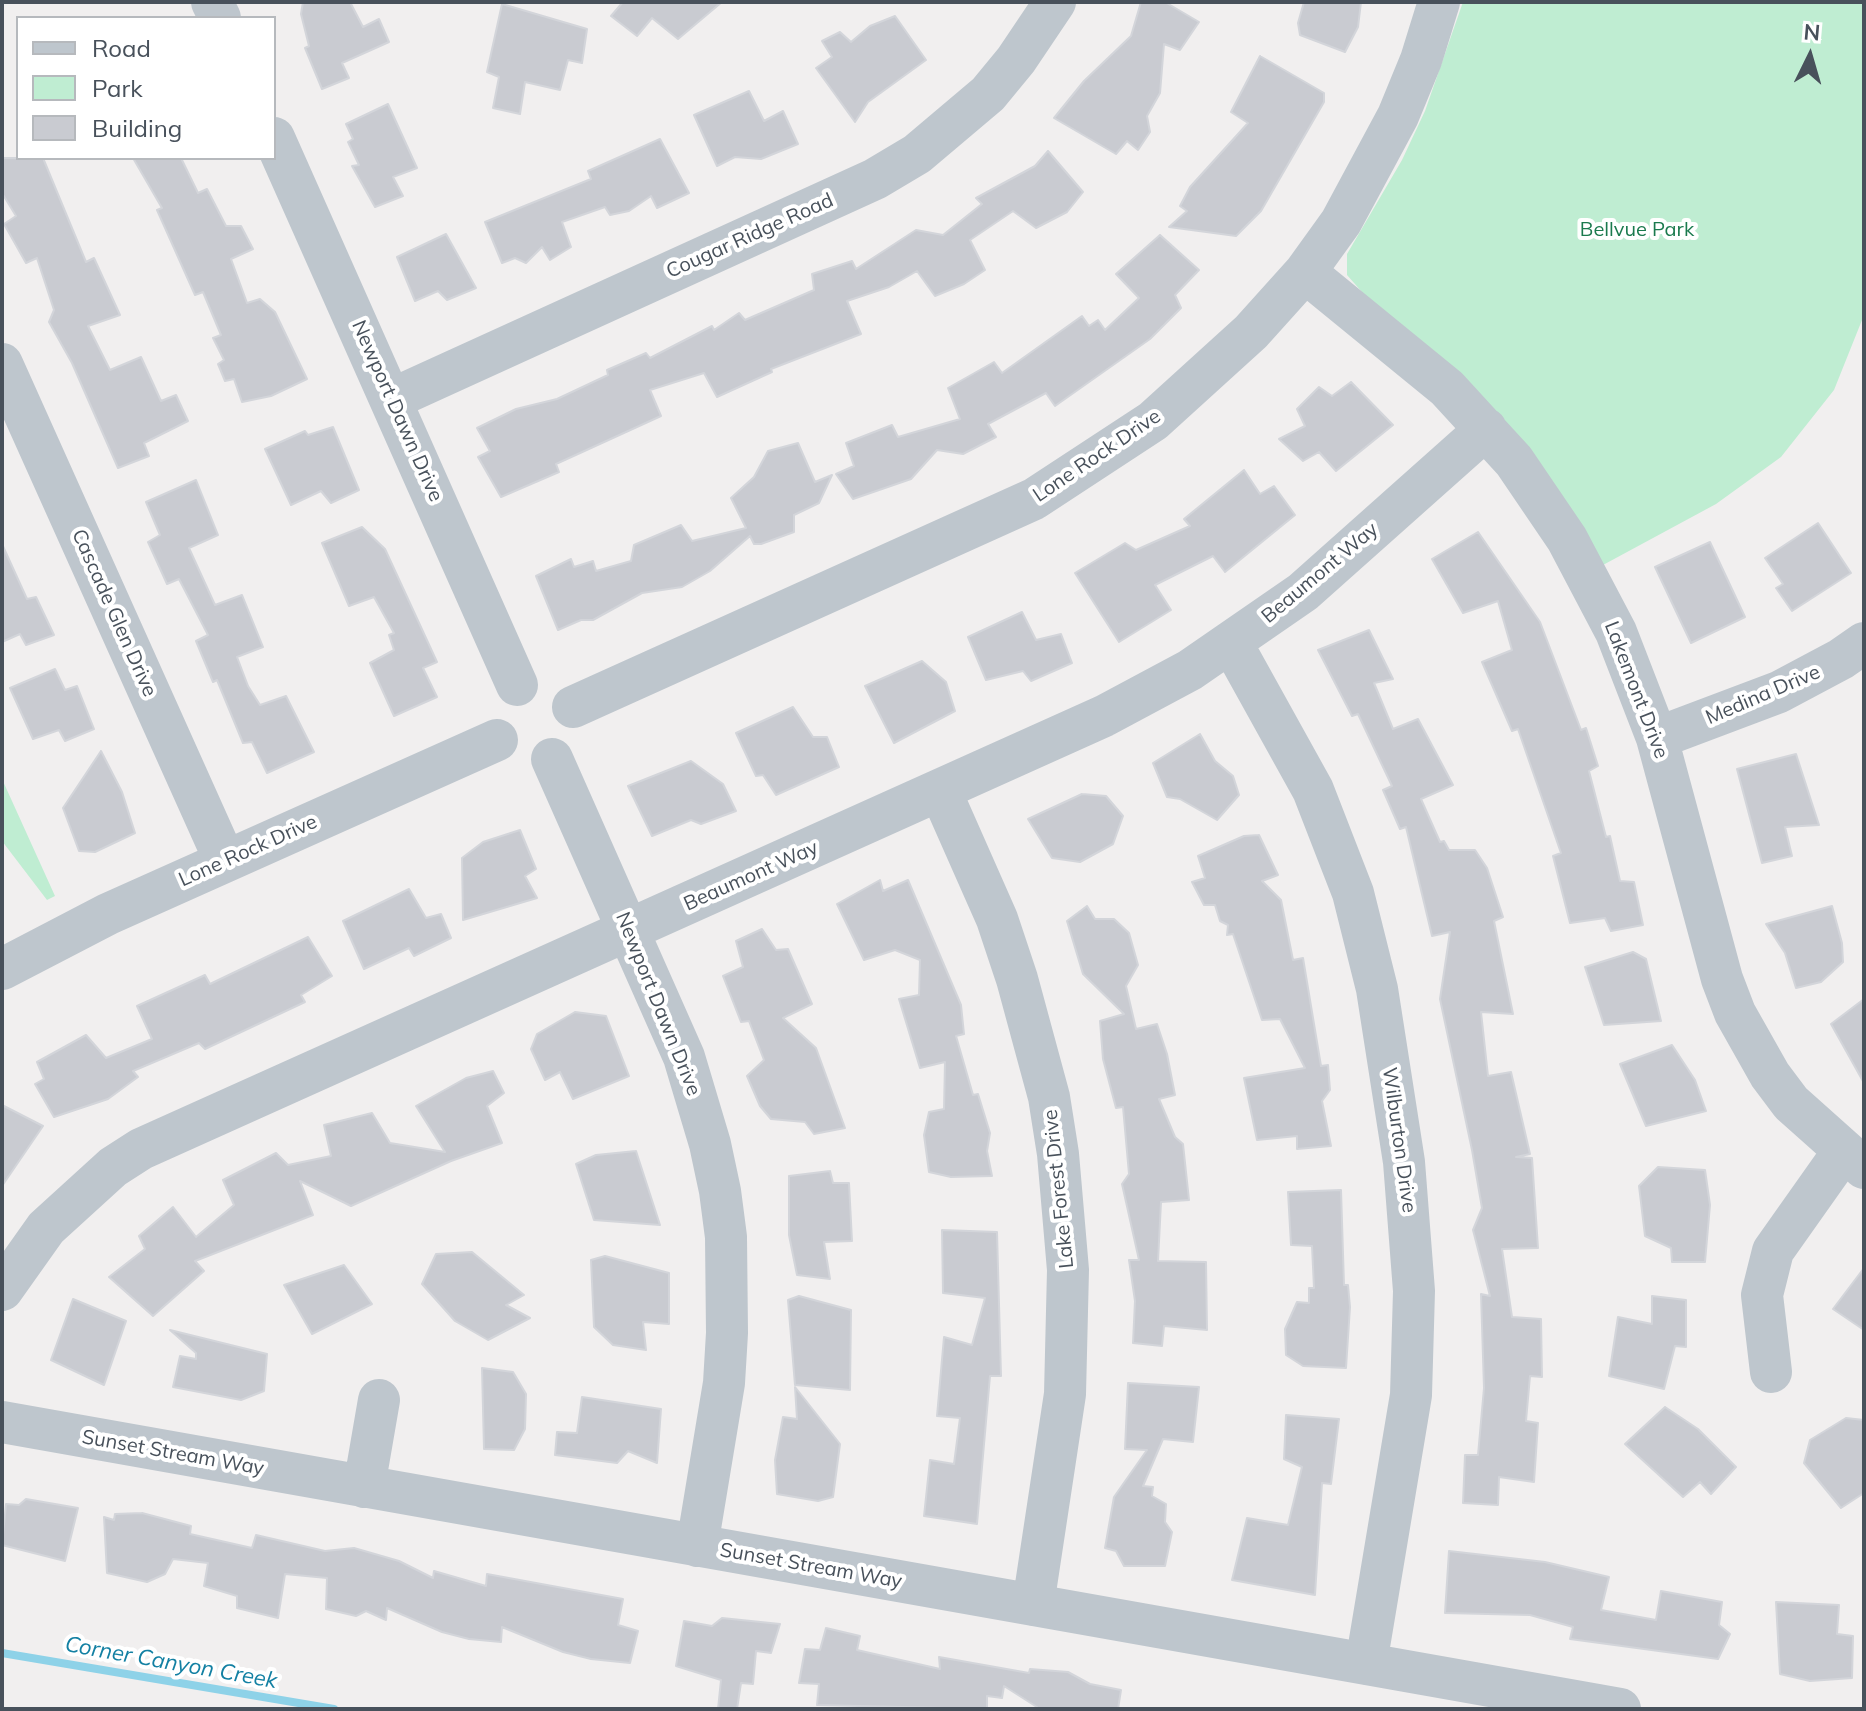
<!DOCTYPE html>
<style>
body{margin:0}
#map{position:relative;width:1866px;height:1711px;overflow:hidden;background:#f1efef;font-family:Mulish,sans-serif}
canvas{display:block}
.frame{position:absolute;inset:0;border:4px solid #48515b;pointer-events:none}
.legend{position:absolute;left:16px;top:16px;width:260px;height:144px;box-sizing:border-box;background:#fff;border:2px solid #b6b9bd;margin:0;padding:10px 14px;list-style:none;font-size:24px;color:#48515b}
.legend li{display:flex;align-items:center;gap:16px;height:40px}
.legend b{width:40px;border:2px solid #b6b9bd}
.north{position:absolute;left:1770px;top:16px;width:80px;height:80px;-webkit-text-stroke:6px #fff;paint-order:stroke;rotate:5deg;font-size:22px;font-weight:700;line-height:32px;text-align:center;color:#48515b}
.north::after{content:'';display:block;margin:auto;width:28px;height:36px;background:#48515b;clip-path:polygon(50% 0,100% 100%,50% 72%,0 100%)}
</style>
<div id="map">
<canvas width="1866" height="1711"></canvas>
<div class="frame"></div>
<ul class="legend">
<li><b style="height:10px;background:#bec6cd"></b>Road</li>
<li><b style="height:22px;background:#bfedd2"></b>Park</li>
<li><b style="height:22px;background:#c9cbd1"></b>Building</li>
</ul>
<div class="north">N</div>
</div>
<script>
const context = document.querySelector('canvas').getContext('2d');
context.lineJoin = 'round';
function fillPath(path, color) {
  context.fillStyle = color;
  context.fill(path, 'evenodd');
}
function shape(rows) {
  const path = new Path2D();
  for (const r of rows) {
    path.moveTo(r[0], r[1]);
    for (let i = 2; i < r.length; i += 2) path.lineTo(r[i], r[i + 1]);
  }
  return path;
}
function strokePath(path, color, width, dash) {
  context.strokeStyle = color;
  context.lineWidth = width;
  context.lineCap = dash ? 'butt' : 'round';
  context.setLineDash(dash || []);
  context.stroke(path);
}
function write(font, color, halo, rows, align = 'center') {
  context.font = font + ' Mulish,sans-serif';
  context.lineWidth = 8;
  context.setLineDash([]);
  context.textBaseline = 'middle';
  context.strokeStyle = halo;
  context.fillStyle = color;
  for (const [text, x, y, turn = 0] of rows) {
    context.save();
    context.translate(x, y);
    context.rotate((+turn || 0) * Math.PI / 180);
    context.textAlign = isNaN(turn) ? turn : align;
    if (halo) context.strokeText(text, 0, 0);
    context.fillText(text, 0, 0);
    context.restore();
  }
}
const green = shape([
 [1463,2,1864,2,1864,315,1834,390,1781,457,1716,504,1603,565,1347,275,1347,254,1402,160,1425,111],
 [2,779,55,896,47,900,2,841]
]);
const stream = shape([
 [2,1653,334,1709]
]);
const building = shape([
 [303,2,350,2,363,27,379,19,389,42,342,63,349,78,322,89,305,48,309,46,301,14,303,2],
 [623,2,722,2,678,39,652,18,637,36,611,16,623,2],
 [1141,2,1165,2,1199,22,1180,50,1164,44,1160,93,1147,116,1150,132,1138,150,1127,141,1116,154,1054,118,1084,81,1131,36,1141,2],
 [1304,2,1361,2,1358,27,1345,52,1300,35,1298,23,1304,2],
 [502,4,587,29,582,63,568,60,560,90,525,82,520,114,493,108,499,77,487,72,502,4],
 [895,16,926,60,868,102,855,122,816,68,832,57,822,41,840,32,851,42,870,26,895,16],
 [1260,56,1324,93,1324,102,1261,211,1236,236,1169,227,1187,211,1180,206,1190,187,1248,123,1231,112,1260,56],
 [749,91,764,121,783,111,798,144,761,159,735,157,717,166,694,115,749,91],
 [388,104,417,168,393,177,403,196,375,207,352,166,359,165,348,142,353,139,346,124,388,104],
 [660,139,689,193,657,208,651,196,629,211,610,215,605,207,562,222,571,247,550,260,542,247,526,263,515,258,502,263,485,222,591,179,588,171,660,139],
 [1048,151,1083,192,1067,212,1036,228,1013,211,970,240,985,270,964,284,935,296,917,271,889,287,847,301,861,334,771,369,772,372,717,397,704,373,650,390,661,416,556,464,559,472,501,497,478,457,490,451,477,428,516,409,557,399,608,375,607,370,646,353,650,358,712,326,714,330,739,313,745,320,814,290,812,274,852,261,856,269,916,230,943,235,982,204,976,198,1035,166,1048,151],
 [2,158,43,158,86,262,94,258,120,315,88,326,110,370,141,357,161,401,176,395,188,421,144,443,149,456,118,468,72,363,49,322,54,310,37,258,26,263,4,224,16,216,2,193,2,158],
 [133,158,181,158,198,193,207,189,226,226,241,226,253,249,231,259,247,303,260,299,275,312,307,379,271,396,242,402,234,379,225,381,218,364,224,360,213,338,221,335,203,292,195,295,157,210,162,208,133,158],
 [446,234,476,288,447,300,438,291,415,301,397,257,446,234],
 [1160,235,1199,270,1175,295,1181,308,1150,339,1055,406,1046,393,988,424,996,437,963,454,937,450,911,479,853,499,836,474,854,466,846,443,892,425,898,437,960,419,948,388,994,362,1002,373,1082,316,1089,326,1098,320,1105,330,1139,298,1116,274,1160,235],
 [1351,382,1393,425,1336,471,1319,452,1303,461,1279,439,1305,426,1297,409,1319,387,1332,396,1351,382],
 [333,427,359,490,331,503,321,491,291,505,265,449,305,431,308,435,333,427],
 [798,443,815,482,832,475,819,503,794,515,794,532,761,544,754,544,750,536,710,571,682,587,642,593,593,620,581,620,558,630,536,576,571,559,574,567,593,561,596,571,631,561,634,545,681,525,692,541,746,528,731,498,754,477,768,451,798,443],
 [1244,470,1260,494,1274,486,1295,515,1225,572,1213,556,1155,585,1171,610,1119,642,1075,573,1125,543,1136,550,1190,526,1184,519,1244,470],
 [196,480,218,535,189,548,215,605,242,595,263,647,237,657,248,686,260,705,286,696,314,752,267,773,252,742,243,743,217,680,213,682,196,641,208,635,179,579,167,584,148,542,160,535,146,502,196,480],
 [1818,523,1851,573,1792,611,1776,588,1783,584,1765,558,1818,523],
 [362,527,385,549,437,662,423,668,437,697,394,716,370,663,394,650,389,635,394,633,374,597,349,606,322,543,362,527],
 [1478,532,1540,622,1581,730,1586,728,1598,766,1589,771,1606,837,1610,836,1620,881,1634,882,1643,925,1611,931,1605,918,1570,923,1553,856,1561,853,1518,729,1512,731,1482,662,1512,650,1498,601,1463,613,1432,559,1478,532],
 [1710,542,1745,617,1691,643,1655,567,1710,542],
 [2,544,27,599,36,597,54,635,26,645,20,634,2,642,2,544],
 [1022,612,1036,640,1061,634,1072,663,1031,681,1023,671,986,680,968,637,1022,612],
 [1369,630,1393,679,1374,683,1393,729,1418,719,1453,785,1421,799,1440,842,1444,841,1449,850,1475,850,1487,868,1503,917,1494,921,1513,1014,1481,1012,1488,1076,1511,1072,1530,1154,1516,1157,1532,1158,1538,1248,1502,1249,1512,1317,1541,1319,1542,1377,1530,1376,1526,1421,1538,1423,1534,1482,1499,1477,1498,1505,1463,1503,1465,1455,1478,1455,1484,1388,1481,1294,1490,1296,1473,1230,1482,1208,1472,1150,1440,999,1450,932,1432,936,1406,827,1400,829,1383,790,1392,786,1358,714,1352,716,1318,650,1369,630],
 [922,661,946,682,955,711,894,743,865,686,922,661],
 [55,669,65,690,77,686,94,729,65,741,59,730,33,739,10,688,55,669],
 [793,707,813,737,827,737,839,767,776,795,763,775,756,776,736,733,793,707],
 [1200,734,1215,761,1233,776,1239,795,1217,820,1180,799,1167,797,1153,763,1200,734],
 [101,751,122,792,135,833,95,852,79,851,63,808,101,751],
 [1796,754,1819,825,1785,827,1792,856,1762,863,1737,769,1796,754],
 [691,761,723,784,736,811,701,824,691,820,652,836,628,786,691,761],
 [1082,794,1106,796,1123,816,1113,844,1080,862,1052,858,1028,819,1082,794],
 [520,830,536,869,525,876,537,898,463,920,462,858,483,842,520,830],
 [1259,835,1278,875,1262,881,1281,900,1293,960,1303,958,1321,1066,1328,1065,1330,1090,1322,1101,1331,1146,1297,1149,1297,1136,1257,1140,1244,1078,1305,1068,1280,1019,1262,1020,1233,934,1227,935,1228,925,1220,921,1215,905,1204,905,1192,882,1205,878,1198,856,1244,836,1259,835],
 [880,880,883,891,908,880,961,1005,964,1034,956,1036,973,1095,978,1094,990,1133,987,1151,992,1176,951,1177,929,1172,924,1135,929,1112,944,1109,945,1062,920,1068,899,999,919,995,920,960,895,950,864,960,837,904,880,880],
 [409,889,426,918,441,914,451,938,414,956,409,948,364,969,343,921,409,889],
 [1087,906,1095,919,1114,919,1129,933,1138,965,1126,986,1136,1029,1157,1024,1167,1054,1175,1095,1159,1099,1175,1137,1183,1144,1189,1200,1161,1202,1158,1261,1206,1262,1207,1330,1164,1326,1162,1346,1133,1343,1135,1301,1129,1260,1139,1260,1122,1184,1129,1174,1123,1107,1116,1108,1103,1059,1100,1021,1124,1014,1083,974,1067,921,1087,906],
 [1832,906,1842,943,1843,962,1821,982,1796,988,1785,953,1766,924,1832,906],
 [762,929,776,950,788,949,812,1004,783,1018,816,1048,845,1128,814,1134,805,1122,771,1119,760,1106,747,1076,764,1060,749,1021,741,1022,723,976,743,967,736,941,762,929],
 [308,937,332,976,301,995,305,1002,205,1049,199,1043,133,1071,138,1077,108,1099,54,1117,35,1084,44,1079,37,1062,86,1035,106,1058,152,1039,137,1006,205,975,210,984,308,937],
 [1633,952,1646,959,1661,1021,1604,1025,1585,967,1633,952],
 [1864,999,1864,1083,1831,1024,1864,999],
 [575,1012,606,1016,629,1076,573,1099,560,1072,545,1080,531,1049,537,1034,575,1012],
 [1672,1045,1695,1080,1706,1111,1646,1126,1620,1064,1672,1045],
 [493,1071,504,1093,487,1106,502,1143,451,1161,351,1206,300,1181,313,1215,195,1261,204,1271,153,1316,109,1277,145,1249,139,1236,173,1207,196,1237,234,1205,223,1180,276,1153,288,1165,331,1156,324,1125,372,1113,390,1143,445,1152,416,1106,466,1078,493,1071],
 [2,1105,43,1126,2,1186,2,1105],
 [636,1151,660,1225,594,1220,576,1164,596,1155,636,1151],
 [1658,1167,1705,1170,1710,1205,1705,1262,1672,1262,1671,1248,1645,1236,1639,1186,1658,1167],
 [830,1171,833,1183,849,1183,852,1241,824,1242,830,1279,797,1275,789,1235,789,1176,830,1171],
 [1341,1190,1344,1285,1348,1285,1350,1307,1346,1368,1303,1366,1286,1355,1285,1329,1297,1302,1309,1303,1309,1288,1314,1288,1312,1246,1291,1245,1288,1192,1341,1190],
 [942,1230,997,1232,1001,1376,990,1376,977,1524,924,1516,930,1460,954,1464,960,1418,937,1416,944,1337,972,1345,985,1298,943,1293,942,1230],
 [472,1252,524,1295,506,1305,530,1318,488,1340,455,1321,422,1284,436,1254,472,1252],
 [605,1256,669,1273,669,1324,643,1322,646,1350,613,1345,594,1327,591,1260,605,1256],
 [344,1265,372,1304,312,1334,284,1285,344,1265],
 [1864,1268,1864,1330,1833,1309,1864,1268],
 [799,1296,851,1310,850,1390,795,1385,788,1300,799,1296],
 [1652,1296,1686,1300,1686,1347,1675,1346,1664,1389,1609,1376,1618,1317,1652,1324,1652,1296],
 [73,1299,126,1321,104,1385,51,1360,73,1299],
 [170,1330,267,1354,264,1391,241,1400,173,1387,180,1356,196,1359,196,1353,170,1330],
 [482,1368,513,1372,526,1394,525,1429,514,1450,484,1449,482,1368],
 [1128,1383,1199,1387,1193,1442,1163,1439,1143,1486,1153,1487,1152,1496,1166,1504,1165,1522,1172,1532,1165,1566,1124,1566,1116,1551,1105,1548,1114,1497,1147,1450,1125,1449,1128,1383],
 [795,1387,840,1444,833,1497,818,1501,777,1494,775,1460,783,1417,797,1419,795,1387],
 [582,1397,661,1409,657,1463,628,1451,617,1463,555,1455,557,1432,577,1433,582,1397],
 [1665,1407,1698,1429,1736,1467,1711,1494,1700,1482,1683,1497,1625,1444,1665,1407],
 [1286,1415,1339,1419,1331,1484,1322,1483,1315,1595,1232,1580,1247,1518,1288,1525,1302,1467,1284,1459,1286,1415],
 [1846,1418,1864,1420,1864,1493,1841,1508,1804,1463,1810,1440,1846,1418],
 [26,1499,78,1508,65,1561,2,1545,6,1504,19,1505,26,1499],
 [142,1513,191,1526,190,1534,252,1548,256,1535,325,1551,354,1548,399,1561,433,1578,434,1571,486,1586,487,1574,623,1599,618,1625,638,1631,630,1663,591,1659,563,1652,502,1627,501,1642,469,1639,442,1632,387,1608,386,1620,366,1611,356,1616,326,1609,327,1578,285,1574,278,1618,237,1608,237,1596,204,1586,208,1563,173,1559,165,1574,147,1582,107,1573,104,1517,114,1520,115,1514,142,1513],
 [1449,1551,1545,1562,1609,1577,1601,1610,1656,1620,1661,1591,1722,1602,1719,1625,1730,1634,1718,1659,1570,1639,1573,1627,1530,1615,1445,1613,1449,1551],
 [1776,1602,1839,1605,1837,1634,1853,1636,1852,1678,1810,1681,1780,1674,1776,1602],
 [722,1618,780,1624,771,1653,756,1651,753,1684,741,1683,737,1709,718,1709,721,1680,676,1666,684,1621,712,1626,722,1618],
 [826,1628,860,1636,857,1650,940,1669,939,1657,1029,1673,1030,1669,1068,1672,1090,1684,1121,1690,1118,1709,1040,1709,1004,1686,1002,1698,987,1696,987,1709,817,1705,819,1684,799,1683,805,1649,820,1650,826,1628]
]);
const minor = shape([
 [212,2,220,18],
 [274,138,517,685],
 [1305,272,1447,388,1514,461,1567,539,1616,632,1657,738,1722,979,1735,1013,1770,1075,1791,1103,1864,1168],
 [2,364,225,861],
 [392,399,875,179,917,154,988,94,1016,60,1055,2],
 [1232,644,1313,790,1353,893,1377,989,1404,1162,1414,1291,1411,1395,1366,1664],
 [573,707,1034,499,1153,421,1251,332,1305,272,1341,222,1398,116,1421,60,1439,2],
 [1657,738,1779,692,1841,659,1864,643],
 [552,759,684,1057,710,1144,720,1191,726,1237,727,1333,724,1383,697,1546],
 [940,790,997,919,1017,979,1049,1097,1058,1154,1068,1270,1065,1394,1033,1605],
 [2,969,108,914,497,740],
 [2,1290,46,1228,113,1167,141,1149,1104,716,1190,670,1303,592,1486,429],
 [1771,1372,1762,1295,1773,1251,1843,1152],
 [2,1422,1620,1709],
 [364,1487,379,1400]
]);
const parkNames = [
 ["Bellvue Park",1637,230]
];
const streetNames = [
 ["Cougar Ridge Road",750,236,-24],
 ["Newport Dawn Drive",397,411,66],
 ["Lone Rock Drive",1097,456,-34],
 ["Beaumont Way",1320,573,-40],
 ["Cascade Glen Drive",114,613,66],
 ["Lakemont Drive",1636,690,69],
 ["Medina Drive",1763,695,-23],
 ["Lone Rock Drive",248,851,-24],
 ["Beaumont Way",751,876,-24],
 ["Newport Dawn Drive",658,1004,68],
 ["Wilburton Drive",1399,1140,82],
 ["Lake Forest Drive",1059,1189,-96],
 ["Sunset Stream Way",173,1453,10],
 ["Sunset Stream Way",811,1566,10]
];
const waterNames = [
 ["Corner Canyon Creek",171,1663,10]
];
fillPath(green, '#bfedd2');
strokePath(stream, '#8ed2e8', 8);
fillPath(building, '#c9cbd1');
strokePath(building, '#d3d5da', 2);
strokePath(minor, '#bec6cd', 42);
write('20px', '#1b7a4e', '#fff', parkNames);
write('20px', '#48515b', '#fff', streetNames);
write('italic 22px', '#1380a3', '#fff', waterNames);
</script>
